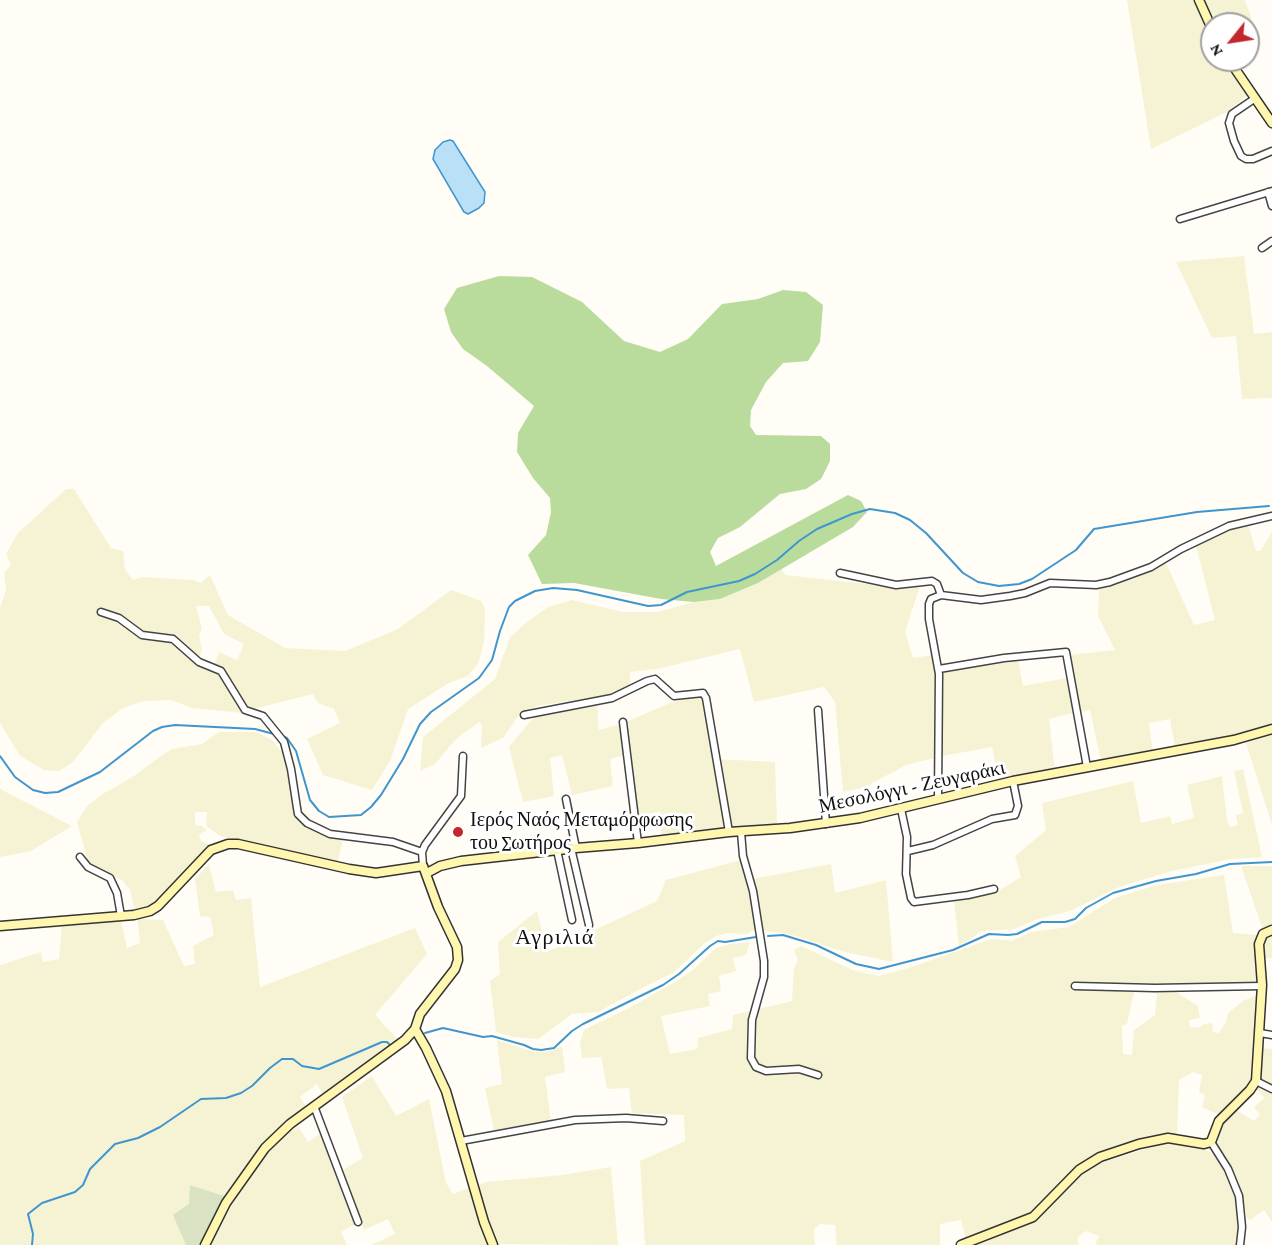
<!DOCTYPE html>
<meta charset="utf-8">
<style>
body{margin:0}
#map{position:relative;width:1272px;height:1245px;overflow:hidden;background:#fffdf5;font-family:"Crimson Pro",serif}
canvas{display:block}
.north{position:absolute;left:1200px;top:12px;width:60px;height:60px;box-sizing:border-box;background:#fff;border:2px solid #a0a0a0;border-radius:50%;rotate:240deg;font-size:16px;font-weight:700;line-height:24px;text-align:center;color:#111}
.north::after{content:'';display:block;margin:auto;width:21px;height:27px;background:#c4262e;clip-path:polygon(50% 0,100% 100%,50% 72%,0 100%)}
</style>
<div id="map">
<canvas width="1272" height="1245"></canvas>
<div class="north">N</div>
</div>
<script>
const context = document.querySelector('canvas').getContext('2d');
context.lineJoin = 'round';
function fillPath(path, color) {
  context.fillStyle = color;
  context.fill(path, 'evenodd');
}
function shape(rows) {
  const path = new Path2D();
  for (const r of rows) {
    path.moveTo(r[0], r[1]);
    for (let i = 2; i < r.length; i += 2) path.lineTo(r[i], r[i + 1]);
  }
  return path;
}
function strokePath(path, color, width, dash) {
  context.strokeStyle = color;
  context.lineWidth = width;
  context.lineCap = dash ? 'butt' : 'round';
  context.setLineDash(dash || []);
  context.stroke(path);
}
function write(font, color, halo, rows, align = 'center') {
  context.font = font + ' "Crimson Pro",serif';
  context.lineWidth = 6;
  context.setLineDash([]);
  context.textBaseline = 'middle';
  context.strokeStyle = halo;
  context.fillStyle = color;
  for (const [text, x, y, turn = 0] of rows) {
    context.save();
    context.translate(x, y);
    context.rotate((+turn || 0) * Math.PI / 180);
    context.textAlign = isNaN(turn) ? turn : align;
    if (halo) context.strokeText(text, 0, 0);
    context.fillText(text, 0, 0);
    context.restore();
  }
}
const farmland = shape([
 [1127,0,1245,0,1261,44,1248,48,1248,24,1212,24,1212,60,1224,60,1248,95,1227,112,1151,149],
 [1244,256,1254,334,1272,332,1272,398,1242,399,1236,336,1212,338,1176,262],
 [66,489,74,489,111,548,123,551,125,569,133,580,141,577,193,580,201,583,210,575,228,615,285,648,345,651,398,629,451,590,481,601,485,609,484,642,478,664,468,676,449,683,408,709,390,761,372,790,323,775,307,739,340,723,334,709,318,703,313,694,249,710,243,705,229,676,214,666,219,652,237,660,244,644,224,634,209,606,196,606,202,629,199,636,202,649,198,663,202,668,212,671,217,669,243,713,192,708,171,700,144,701,123,708,103,723,73,762,59,771,44,770,20,756,0,723,0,608,6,590,4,573,11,565,6,554,18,533],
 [1248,524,1256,551,1260,551,1272,532,1272,724,1217,740,1175,747,1170,719,1149,723,1153,752,1101,761,1090,710,1080,712,1070,655,1115,650,1098,616,1099,589,1122,583,1152,571,1166,563,1194,625,1215,620,1196,546,1234,528],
 [781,569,786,575,902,588,920,586,905,632,913,658,933,655,935,673,1018,660,1023,686,1067,678,1073,713,1049,719,1055,770,999,781,992,747,942,756,906,765,863,788,843,792,835,702,824,687,754,702,740,649,657,669,630,672,630,686,616,694,542,705,522,711,503,738,481,748,482,725,479,722,456,739,435,764,420,771,423,737,495,679,510,637,527,622,548,607,572,600,623,612,657,612,694,602,720,599,758,583],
 [698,695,702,695,704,699,714,759,775,762,777,825,662,837,660,812,638,815,626,722,670,703],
 [597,706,599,730,621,724,626,755,610,759,613,786,572,795,562,755,550,758,554,796,523,802,509,747,535,716],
 [219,732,256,732,272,740,287,758,295,810,305,824,331,836,343,838,338,862,220,836,206,826,207,812,195,812,195,825,202,826,207,830,199,835,201,841,211,845,211,848,151,908,135,912,130,890,122,880,89,865,77,822,87,806,101,795,134,776,161,756,172,749,202,744],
 [1272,734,1272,825,1246,743],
 [1243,769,1262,857,1231,859,1172,871,1119,887,1070,911,1038,919,1014,929,982,931,959,946,954,901,998,891,1021,877,1015,856,1046,830,1042,803,1133,781,1141,823,1170,816,1172,824,1194,818,1187,785,1222,776,1227,820,1230,827,1238,825,1236,815,1243,813,1234,771],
 [0,788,4,791,72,826,31,851,0,857],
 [741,860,748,880,757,928,747,934,728,933,716,936,705,943,673,973,642,988,598,1012,572,1014,538,1039,513,1037,496,1032,490,981,500,974,498,942,537,911,547,952,657,901,666,880],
 [209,864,216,892,233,890,236,900,251,898,260,987,415,928,427,954,375,1015,399,1041,323,1095,317,1084,300,1097,308,1109,291,1120,227,1197,189,1204,186,1245,0,1245,0,965,41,952,43,962,59,959,62,925,121,920,127,948,140,943,137,919,163,920,184,966,195,964,193,946,214,935,210,917,200,916,195,879],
 [831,864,835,893,886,880,893,962,845,952,789,934,764,931,752,879],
 [1241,866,1272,866,1272,928,1263,930],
 [1224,875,1233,933,1257,935,1261,983,1074,989,1134,992,1127,1024,1122,1026,1123,1054,1132,1055,1134,1030,1155,1015,1157,993,1176,992,1198,1006,1200,1018,1189,1020,1190,1027,1198,1028,1204,1024,1212,1023,1213,1032,1219,1033,1226,1022,1228,1013,1243,1001,1259,994,1253,1083,1221,1116,1202,1107,1205,1095,1199,1092,1202,1075,1193,1072,1179,1080,1177,1134,1152,1138,1090,1161,1037,1212,966,1240,961,1220,940,1224,940,1245,837,1245,835,1225,820,1224,814,1229,815,1245,645,1245,640,1161,685,1141,684,1115,632,1113,629,1088,607,1089,601,1057,582,1058,580,1042,584,1030,631,1007,675,982,694,969,716,948,730,944,750,942,746,955,733,958,736,971,719,976,721,991,708,994,710,1006,661,1016,670,1054,697,1049,698,1038,732,1029,733,1015,792,1001,794,969,798,960,794,950,801,946,855,971,879,976,912,967,991,939,1012,941,1031,932,1069,927,1115,898,1157,885],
 [1272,934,1272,958,1265,958,1263,940],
 [497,1040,535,1052,547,1052,562,1046,565,1072,545,1077,551,1121,494,1130,485,1088,502,1084],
 [1262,1048,1272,1049,1272,1222,1264,1210,1250,1220,1247,1218,1239,1182,1217,1146,1220,1129,1228,1116,1236,1110,1254,1121,1260,1115,1254,1107,1264,1098,1257,1089,1259,1080],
 [372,1076,396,1116,429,1099,446,1183,453,1194,471,1187,489,1245,371,1245,395,1234,388,1219,364,1230,341,1171,363,1158,342,1097],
 [298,1126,308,1142,320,1134,356,1224,341,1232,347,1245,210,1245,238,1195,268,1153,278,1141],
 [1175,1140,1196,1144,1211,1153,1223,1165,1233,1183,1238,1201,1241,1227,1239,1245,1095,1245,1099,1236,1086,1231,1077,1238,1079,1245,968,1245,1030,1223,1044,1212,1086,1171,1096,1164],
 [611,1167,618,1245,494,1244,476,1186,486,1182,562,1175]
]);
const forest = shape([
 [499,276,532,277,582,302,624,341,660,352,688,339,722,304,758,299,783,290,806,292,823,305,820,342,808,361,783,363,766,382,751,410,750,426,756,435,821,436,830,444,830,461,821,479,806,489,780,494,740,527,718,538,710,552,716,566,848,495,861,501,867,512,853,527,758,583,720,599,694,602,661,599,574,583,542,584,528,555,546,535,551,512,550,498,533,478,517,452,518,433,534,406,487,366,463,349,451,332,444,309,457,288]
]);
const cemetery = shape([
 [190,1185,227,1197,202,1245,186,1245,173,1215,189,1204]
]);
const water = shape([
 [450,140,453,141,485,192,484,203,479,208,468,214,464,212,433,159,435,150,443,142,450,140]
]);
const stream = shape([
 [282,736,287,738,296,751,310,800,319,811,329,817,361,815,371,807,381,795,403,759,420,724,431,712,479,678,492,660,500,631,509,607,515,601,535,591,553,588,577,590,648,606,661,605,687,592,739,581,755,574,777,560,799,541,817,529,852,514,870,509,895,513,910,520,926,533,963,573,978,582,999,586,1019,584,1032,579,1076,550,1094,529,1197,512,1269,506],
 [0,756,15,777,33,790,45,793,58,792,100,772,153,731,162,727,175,725,255,729,274,734],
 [768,936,783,935,816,945,856,964,879,969,953,950,989,934,1008,935,1017,934,1042,922,1065,922,1075,919,1086,908,1113,893,1156,881,1196,874,1230,864,1272,862],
 [425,1033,443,1028,483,1037,492,1036,524,1045,533,1049,541,1050,554,1048,572,1031,583,1024,663,985,679,974,710,946,718,941,725,942,756,937],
 [32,1245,33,1234,28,1214,42,1203,75,1192,83,1185,90,1169,115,1144,138,1138,160,1127,201,1099,226,1098,241,1093,252,1086,270,1068,282,1059,293,1059,302,1066,319,1069,382,1042,387,1042,390,1045]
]);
const street = shape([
 [1254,99,1232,114,1229,123,1234,141,1241,156,1246,159,1253,159,1272,151],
 [1268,192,1272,206],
 [1180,219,1272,191],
 [1262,248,1272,241],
 [840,573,896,585,932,581,937,584,941,595],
 [101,612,119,618,142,635,173,639,199,662,221,671,245,710,263,716,284,742,291,769,297,808,298,814,307,823,330,834,393,842,422,852],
 [939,669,1004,658,1066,652,1087,767],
 [818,710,826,824],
 [524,715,612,698,647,681,655,679,674,696,703,693,706,698,729,832],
 [623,722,638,843],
 [566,799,576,848],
 [938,799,939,674,929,619,929,604,931,599,941,595,981,600,1010,596,1025,593,1050,583,1096,585,1110,582,1151,567,1181,549,1229,526,1272,516],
 [901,809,907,837,906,874,911,898,914,902,968,895,994,889],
 [741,832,743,856,753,891,764,961,764,977,752,1020,751,1058,756,1067,766,1071,799,1069,818,1075],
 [571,848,589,925],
 [557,850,572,920],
 [908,851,933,845,992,819,1015,815,1018,806,1013,781],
 [80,857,88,867,110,878,117,893,121,916],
 [423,866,422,852,425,845,461,796,463,756],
 [1075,986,1155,988,1262,986],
 [1260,1033,1272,1035],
 [1256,1081,1272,1089],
 [314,1106,358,1222],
 [461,1141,575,1120,626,1118,663,1121],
 [1211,1142,1228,1169,1239,1196,1242,1227,1240,1245]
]);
const secondary = shape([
 [1199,0,1212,29],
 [1229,60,1272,123],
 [427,873,440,866,461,861,576,848,638,843,729,832,790,828,860,818,1013,781,1234,740,1272,729],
 [0,926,134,915,150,911,158,906,211,850,228,844,238,844,349,869,376,873,423,866,438,907,457,947,458,960,455,969,420,1014,415,1029,405,1040,290,1124,265,1148,226,1203,205,1245],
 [415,1029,426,1048,446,1091,484,1222,493,1245],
 [961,1245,1033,1217,1079,1170,1100,1157,1139,1144,1168,1138,1204,1144,1211,1142,1219,1121,1250,1090,1256,1081,1262,985,1259,944,1263,934,1272,930]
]);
const markers = [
 [458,832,6,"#c4262e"]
];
const streetNames = [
 ["Μεσολόγγι - Ζευγαράκι",912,787,-12]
];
const poiNames = [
 ["Ιερός Ναός Μεταμόρφωσης",470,820],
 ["του Σωτήρος",470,843]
];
const quarterNames = [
 ["Αγριλιά",555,937]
];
fillPath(farmland, '#f6f3d4');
fillPath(forest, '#b9dc9c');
fillPath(cemetery, '#d9e3c4');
fillPath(water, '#b9e0f7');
strokePath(water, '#3f96cf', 1.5);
strokePath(stream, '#3f96cf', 2);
strokePath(street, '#444', 9);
strokePath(secondary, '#333', 11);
strokePath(street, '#fff', 6);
strokePath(secondary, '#fff6b0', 8);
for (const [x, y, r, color] of markers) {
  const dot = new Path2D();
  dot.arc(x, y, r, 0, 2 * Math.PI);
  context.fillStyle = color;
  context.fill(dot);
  strokePath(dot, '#fff', 2);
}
write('20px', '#111', '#fff', streetNames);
write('20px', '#111', '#fff', poiNames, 'left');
context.letterSpacing = '1.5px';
write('22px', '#111', '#fff', quarterNames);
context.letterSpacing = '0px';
</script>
